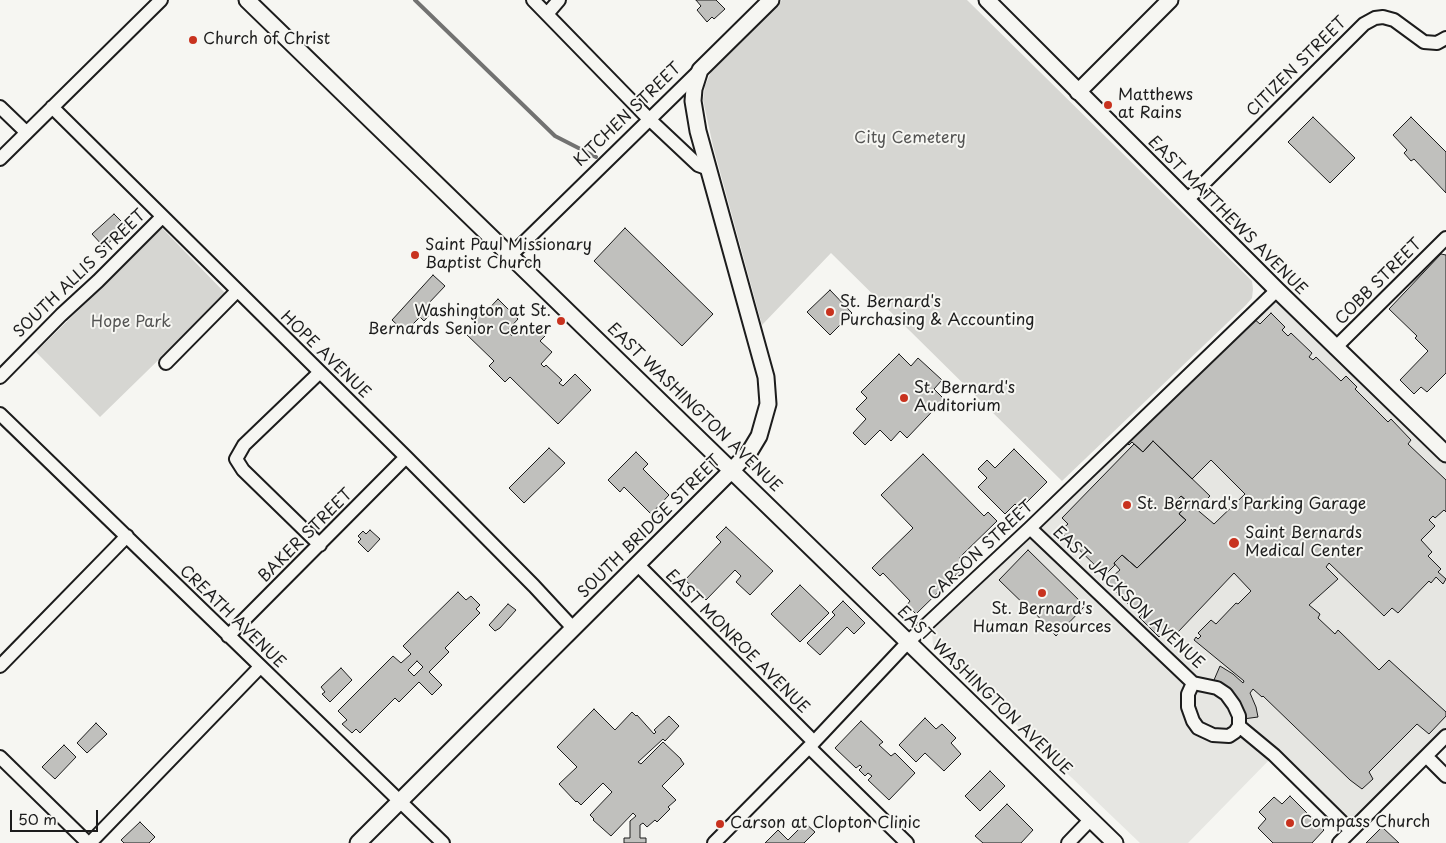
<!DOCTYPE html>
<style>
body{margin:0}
#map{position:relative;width:1446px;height:843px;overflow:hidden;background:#f6f6f2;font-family:"Playpen Sans",sans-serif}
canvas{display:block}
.scale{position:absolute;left:10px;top:810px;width:88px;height:22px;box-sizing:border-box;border:2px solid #1c1c1c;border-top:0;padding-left:6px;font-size:15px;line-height:18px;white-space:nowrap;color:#1c1c1c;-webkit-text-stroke:4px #f6f6f2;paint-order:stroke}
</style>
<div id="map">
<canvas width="1446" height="843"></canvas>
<div class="scale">50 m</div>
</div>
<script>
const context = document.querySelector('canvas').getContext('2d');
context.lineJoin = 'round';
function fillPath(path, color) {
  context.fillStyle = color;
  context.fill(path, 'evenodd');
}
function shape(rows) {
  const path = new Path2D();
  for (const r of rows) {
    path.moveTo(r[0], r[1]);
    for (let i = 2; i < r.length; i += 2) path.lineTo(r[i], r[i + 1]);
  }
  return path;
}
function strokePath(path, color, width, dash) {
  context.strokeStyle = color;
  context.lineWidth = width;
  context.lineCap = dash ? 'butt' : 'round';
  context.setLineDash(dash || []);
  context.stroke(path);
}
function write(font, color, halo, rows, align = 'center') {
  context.font = font + ' "Playpen Sans",sans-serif';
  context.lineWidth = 4;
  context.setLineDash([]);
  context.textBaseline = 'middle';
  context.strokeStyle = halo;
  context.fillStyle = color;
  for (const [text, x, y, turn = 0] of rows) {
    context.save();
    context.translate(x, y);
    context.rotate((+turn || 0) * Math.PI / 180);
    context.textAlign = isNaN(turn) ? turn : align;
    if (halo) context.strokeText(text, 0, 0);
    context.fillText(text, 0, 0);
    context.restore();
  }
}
const built = shape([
 [1277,293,1446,456,1446,735,1351,831,1274,755,1188,843,1140,843,933,645,932,631]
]);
const green = shape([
 [782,0,967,0,1252,281,1253,289,1252,298,1246,305,1062,481,831,253,762,325,713,146,703,100,705,86,711,72],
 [162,228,226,294,100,417,36,352]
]);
const stream = shape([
 [415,0,555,136,596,157]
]);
const building = shape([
 [696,0,716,0,725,9,714,19,712,17,707,22,697,10,701,6,696,0],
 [1313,117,1355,158,1330,183,1288,142,1313,117],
 [1411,117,1446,152,1446,193,1414,159,1411,161,1404,153,1407,150,1393,135,1411,117],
 [114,214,125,225,120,229,122,231,104,247,92,234,114,214],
 [625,228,713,314,682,346,594,261,625,228],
 [1441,254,1446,255,1446,373,1427,392,1421,387,1414,394,1400,380,1428,351,1415,338,1417,336,1389,309,1441,254],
 [433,275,445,286,427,305,433,311,424,321,420,317,405,332,392,320,433,275],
 [830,290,852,313,830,335,807,312,830,290],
 [498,299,518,319,507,331,512,336,524,324,531,332,537,326,546,335,540,341,552,352,541,364,544,367,546,365,562,380,559,383,563,386,575,374,591,390,558,424,510,377,505,382,489,366,494,361,465,333,477,321,475,320,480,314,482,316,498,299],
 [1271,313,1285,327,1282,330,1288,336,1291,333,1312,353,1309,357,1313,360,1316,357,1341,381,1346,376,1357,387,1355,389,1388,422,1391,419,1411,440,1408,444,1446,480,1446,512,1444,510,1435,518,1433,516,1429,520,1435,526,1421,540,1432,552,1428,556,1441,569,1438,572,1446,579,1443,584,1436,577,1431,583,1429,581,1398,613,1392,608,1384,616,1329,563,1326,567,1338,579,1309,605,1320,614,1318,618,1335,634,1338,630,1379,670,1389,660,1446,712,1446,716,1429,734,1417,724,1369,772,1373,779,1362,789,1350,780,1263,696,1262,697,1253,689,1250,693,1256,707,1258,717,1243,719,1219,683,1214,680,1220,666,1233,674,1243,683,1244,681,1194,640,1196,637,1198,639,1201,636,1198,633,1211,620,1216,624,1236,603,1238,604,1251,591,1234,573,1178,632,1168,628,1159,637,1139,617,1142,614,1136,607,1133,609,1112,588,1107,581,1120,570,1114,563,1122,555,1137,568,1186,520,1179,514,1183,509,1176,501,1181,496,1214,524,1245,494,1211,460,1192,479,1153,441,1143,452,1132,442,1129,445,1124,440,1253,318,1260,324,1271,313],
 [899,354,911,366,918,358,942,380,934,389,944,399,907,438,900,431,891,441,880,430,865,445,853,433,866,419,856,409,867,398,861,392,899,354],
 [1153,441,1210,496,1197,509,1181,496,1176,501,1183,509,1179,514,1186,520,1137,568,1122,555,1114,563,1115,565,1105,575,1060,531,1068,524,1062,518,1134,444,1143,452,1153,441],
 [549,448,565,463,524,503,509,488,549,448],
 [1014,449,1047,482,1020,509,1015,504,1005,514,978,487,987,478,978,469,987,460,995,468,1014,449],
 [636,452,648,464,643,469,669,495,651,514,624,487,620,492,608,480,636,452],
 [923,454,984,516,988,512,997,521,959,558,966,565,916,614,907,605,910,601,883,573,880,576,872,568,913,528,881,495,923,454],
 [726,527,773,571,750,595,736,582,741,576,735,570,706,600,685,580,721,542,716,537,726,527],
 [370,530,380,539,368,552,358,542,361,539,358,536,363,531,366,534,370,530],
 [1028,550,1085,606,1056,636,1034,612,1033,613,999,580,1028,550],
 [800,585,829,613,800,642,771,614,800,585],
 [458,592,466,600,471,596,480,605,476,609,480,613,445,648,449,652,429,672,442,685,432,695,419,682,399,702,395,698,360,733,356,729,352,733,342,724,347,720,338,711,393,656,401,663,411,654,403,646,458,592],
 [417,661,423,667,414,676,408,670,417,661],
 [843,601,865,623,854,634,847,627,820,655,807,643,835,615,832,612,843,601],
 [508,604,516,610,500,628,495,631,489,625,508,604],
 [341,668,352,680,330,702,322,694,325,692,321,687,341,668],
 [594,709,615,730,632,712,636,716,637,715,654,734,656,732,654,730,669,716,679,726,665,741,663,739,638,762,641,764,663,742,681,759,681,760,684,764,662,786,676,800,668,807,670,809,657,822,655,820,647,827,643,823,640,825,640,838,646,838,646,843,624,843,624,838,630,838,630,821,636,816,633,813,611,836,593,820,594,819,590,815,612,792,603,783,581,805,577,801,576,802,559,784,577,767,557,747,594,709],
 [925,718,936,729,942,724,956,738,951,743,961,754,944,771,925,753,916,762,899,745,925,718],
 [861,721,883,742,879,745,891,756,895,753,915,773,889,800,868,780,872,776,868,773,865,776,859,770,862,767,860,765,856,768,835,748,861,721],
 [96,723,107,734,87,753,77,743,96,723],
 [64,745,76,757,55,779,42,767,64,745],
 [990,771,1005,786,980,811,965,796,990,771],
 [1290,796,1324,830,1312,843,1273,843,1258,828,1266,819,1259,812,1274,797,1282,804,1290,796],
 [1007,804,1033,830,1021,843,983,843,975,836,1007,804],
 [140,822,155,837,149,843,124,843,121,840,140,822],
 [805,823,815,832,804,843,765,843,778,830,788,840,805,823],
 [1382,827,1399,843,1366,843,1382,827]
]);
const minor = shape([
 [533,0,648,118,698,165,709,169],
 [547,14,559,0],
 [0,107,26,132],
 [52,107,406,457,534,586,573,628],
 [0,159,161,0],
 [1187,200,1364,24,1375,18,1383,17,1394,20,1424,42,1437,43,1446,38],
 [511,255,700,70],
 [1335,348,1446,238],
 [166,363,237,291],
 [0,377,61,315,98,281,162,217],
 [0,414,443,843],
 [1030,528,1193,683,1217,688,1226,694,1234,705,1239,716,1239,726,1274,755,1351,831],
 [320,545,243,470,236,459,244,445,320,372],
 [638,565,814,742],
 [228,636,406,457],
 [0,666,127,536],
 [1193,683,1188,694,1188,707,1193,721,1198,728,1213,735,1229,736,1235,732,1239,726],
 [809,747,907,843],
 [1426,756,1446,776],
 [0,757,88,843],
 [90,843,260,667],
 [714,843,814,742,909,641,1030,528,1277,290],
 [1068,843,1091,819],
 [1339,843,1446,736]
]);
const tertiary = shape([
 [247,0,1115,843],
 [987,0,1277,290,1446,454],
 [1078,92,1170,0],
 [358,843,732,470,750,451,759,436,768,404,766,377,698,131,693,101,694,89,700,70,771,0]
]);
const markers = [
 [193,40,5,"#c8321e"],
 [1108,105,5,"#c8321e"],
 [415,255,5,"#c8321e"],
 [830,312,5,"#c8321e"],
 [561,321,5,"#c8321e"],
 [904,398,5,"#c8321e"],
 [1127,505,5,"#c8321e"],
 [1234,543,6,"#c8321e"],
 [1042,593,5,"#c8321e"],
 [1290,823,5,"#c8321e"],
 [720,824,5,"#c8321e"]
];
const poiNames = [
 ["Church of Christ",203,40],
 ["Matthews",1118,96],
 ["at Rains",1118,114],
 ["Saint Paul Missionary",425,246],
 ["Baptist Church",425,264],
 ["St. Bernard's",840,303],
 ["Purchasing & Accounting",840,321],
 ["Washington at St.",551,312,"right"],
 ["Bernards Senior Center",551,330,"right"],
 ["St. Bernard's",914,389],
 ["Auditorium",914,407],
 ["St. Bernard's Parking Garage",1137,505],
 ["Saint Bernards",1245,534],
 ["Medical Center",1245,552],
 ["St. Bernard's",1042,610,"center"],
 ["Human Resources",1042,628,"center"],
 ["Compass Church",1300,823],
 ["Carson at Clopton Clinic",730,824]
];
const streetNames = [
 ["CITIZEN STREET",1297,67,-45],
 ["KITCHEN STREET",628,115,-44],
 ["EAST MATTHEWS AVENUE",1227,216,45],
 ["SOUTH ALLIS STREET",80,274,-44],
 ["COBB STREET",1379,282,-45],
 ["HOPE AVENUE",325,355,44],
 ["EAST WASHINGTON AVENUE",694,408,44],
 ["SOUTH BRIDGE STREET",650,527,-45],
 ["BAKER STREET",306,536,-45],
 ["CARSON STREET",981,551,-43],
 ["EAST JACKSON AVENUE",1128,598,43],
 ["CREATH AVENUE",232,617,44],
 ["EAST MONROE AVENUE",737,642,45],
 ["EAST WASHINGTON AVENUE",984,691,44]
];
const parkNames = [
 ["City Cemetery",910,139],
 ["Hope Park",131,323]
];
fillPath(built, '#e6e6e2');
fillPath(green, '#d6d6d2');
strokePath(stream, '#727271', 4);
fillPath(building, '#c0c0bd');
strokePath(building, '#1c1c1c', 1);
strokePath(minor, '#1c1c1c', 16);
strokePath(tertiary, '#1c1c1c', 19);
strokePath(minor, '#f6f6f2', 12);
strokePath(tertiary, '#f6f6f2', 15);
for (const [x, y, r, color] of markers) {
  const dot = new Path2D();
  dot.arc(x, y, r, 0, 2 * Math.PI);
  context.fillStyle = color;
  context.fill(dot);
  strokePath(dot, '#f6f6f2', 2);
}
write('16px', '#1c1c1c', '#f6f6f2', poiNames, 'left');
write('16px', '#1c1c1c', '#f6f6f2', streetNames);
write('16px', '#545453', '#f6f6f2', parkNames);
</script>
